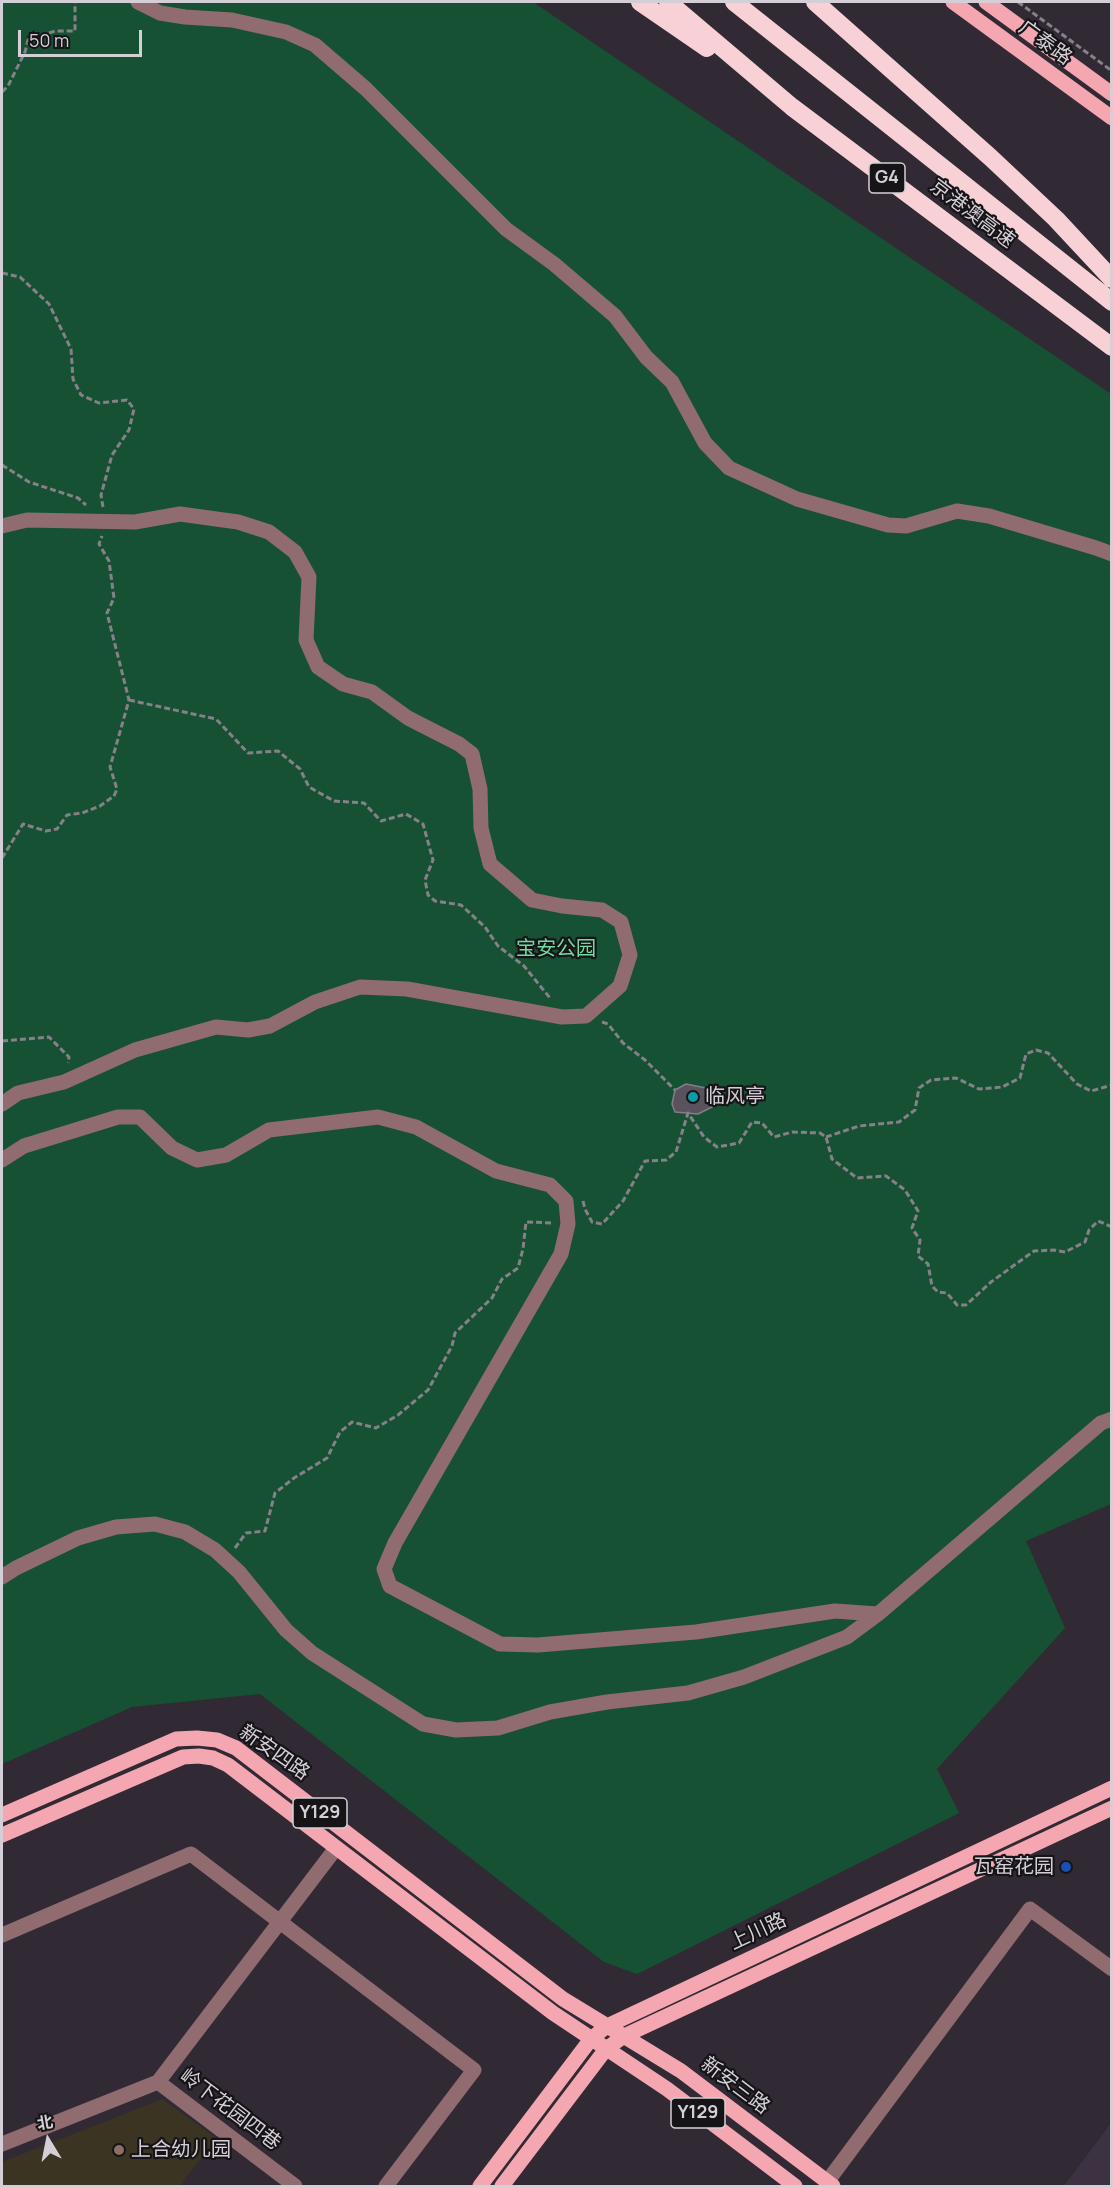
<!DOCTYPE html>
<meta charset="utf-8">
<style>
body{margin:0}
#map{position:relative;width:1113px;height:2188px;overflow:hidden;background:#312a34;font-family:Manrope,"Noto Sans SC",sans-serif}
canvas{display:block}
.frame{position:absolute;inset:0;border:3px solid #d4cfd6;pointer-events:none}
.north{position:absolute;left:18px;top:2110px;width:60px;height:60px;-webkit-text-stroke:4px #171418;paint-order:stroke;rotate:350deg;font-size:16px;font-weight:700;line-height:24px;text-align:center;color:#d4cfd6}
.north::after{content:'';display:block;margin:auto;width:21px;height:27px;background:#d4cfd6;clip-path:polygon(50% 0,100% 100%,50% 72%,0 100%)}
.scale{position:absolute;left:18px;top:30px;width:124px;height:27px;box-sizing:border-box;border:3px solid #d4cfd6;border-top:0;padding-left:8px;font-size:18px;line-height:21px;white-space:nowrap;color:#d4cfd6;-webkit-text-stroke:4px #171418;paint-order:stroke}
</style>
<div id="map">
<canvas width="1113" height="2188"></canvas>
<div class="frame"></div>
<div class="north">北</div>
<div class="scale">50 m</div>
</div>
<script>
const context = document.querySelector('canvas').getContext('2d');
context.lineJoin = 'round';
function fillPath(path, color) {
  context.fillStyle = color;
  context.fill(path, 'evenodd');
}
function shape(rows) {
  const path = new Path2D();
  for (const r of rows) {
    path.moveTo(r[0], r[1]);
    for (let i = 2; i < r.length; i += 2) path.lineTo(r[i], r[i + 1]);
  }
  return path;
}
function strokePath(path, color, width, dash) {
  context.strokeStyle = color;
  context.lineWidth = width;
  context.lineCap = dash ? 'butt' : 'round';
  context.setLineDash(dash || []);
  context.stroke(path);
}
function write(font, color, halo, rows, align = 'center') {
  context.font = font + ' Manrope,"Noto Sans SC",sans-serif';
  context.lineWidth = 4.5;
  context.setLineDash([]);
  context.textBaseline = 'middle';
  context.strokeStyle = halo;
  context.fillStyle = color;
  for (const [text, x, y, turn = 0] of rows) {
    context.save();
    context.translate(x, y);
    context.rotate((+turn || 0) * Math.PI / 180);
    context.textAlign = isNaN(turn) ? turn : align;
    if (halo) context.strokeText(text, 0, 0);
    context.fillText(text, 0, 0);
    context.restore();
  }
}
const built = shape([
 [1111,2123,1111,2186,1064,2186]
]);
const education = shape([
 [162,2099,216,2138,180,2186,2,2186,2,2162]
]);
const green = shape([
 [2,2,533,2,1111,394,1111,1504,1026,1541,1065,1628,937,1769,959,1813,637,1974,604,1962,260,1694,132,1707,2,1764]
]);
const building = shape([
 [686,1084,711,1089,716,1105,698,1114,675,1112,672,1104,675,1090,686,1084]
]);
const path = shape([
 [1018,2,1112,71],
 [2,92,8,86,25,52,28,40,55,31,75,31,75,2],
 [2,273,20,277,49,304,71,349,73,379,81,395,99,403,127,400,134,409,129,430,112,455,101,495,103,507],
 [2,465,29,482,78,498,86,505],
 [129,700,216,719,248,753,278,751,300,769,309,787,334,801,364,803,381,821,406,814,423,824,433,860,425,880,428,895,435,901,461,905,485,927,498,946,524,966,550,998],
 [2,858,23,824,46,831,57,829,67,815,82,813,100,806,114,796,117,789,110,767,129,700,107,613,114,598,109,561,99,544,102,536],
 [602,1022,608,1024,623,1043,645,1060,675,1090],
 [2,1041,49,1037,69,1057,68,1063],
 [826,1137,859,1126,899,1122,915,1110,919,1088,931,1080,956,1078,979,1089,1002,1087,1020,1078,1026,1054,1036,1050,1048,1053,1077,1084,1091,1091,1112,1085],
 [583,1201,585,1209,592,1222,602,1224,623,1201,645,1161,666,1160,676,1152,688,1113,704,1137,717,1147,739,1143,752,1122,762,1123,774,1137,792,1132,820,1133,826,1137,832,1159,857,1178,886,1176,905,1190,918,1211,912,1228,920,1240,918,1256,928,1264,932,1286,938,1292,947,1293,957,1305,966,1305,991,1282,1034,1251,1054,1250,1065,1252,1085,1242,1089,1230,1098,1221,1112,1227],
 [235,1548,246,1533,265,1531,275,1493,294,1478,327,1458,340,1432,352,1422,376,1428,398,1415,428,1390,452,1346,455,1333,492,1298,502,1279,518,1268,523,1249,526,1222,553,1223]
]);
const minor = shape([
 [138,2,160,13,185,17,232,20,286,32,315,45,366,89,506,229,554,264,615,316,646,357,672,382,705,443,729,468,797,499,888,525,906,526,957,511,989,516,1096,548,1112,554],
 [2,526,27,520,135,522,180,514,238,522,269,532,295,552,309,577,306,640,318,667,343,684,372,692,408,718,459,744,472,754,480,789,481,828,490,864,532,900,562,906,602,910,621,922,630,955,620,986,586,1016,562,1017,407,989,360,987,315,1002,270,1026,248,1030,216,1027,135,1050,64,1082,18,1093,2,1104],
 [2,1160,24,1146,118,1117,140,1117,172,1148,197,1160,226,1155,269,1130,378,1117,416,1127,496,1171,550,1185,566,1201,568,1224,561,1254,395,1543,384,1569,390,1586,500,1644,538,1645,696,1632,835,1611,878,1614],
 [2,1577,16,1568,78,1538,116,1527,155,1524,185,1532,215,1550,239,1572,286,1630,312,1653,423,1724,456,1730,498,1728,550,1712,607,1702,688,1693,744,1677,847,1637,878,1614,1101,1423,1112,1419],
 [2,1935,191,1854,474,2070,386,2186],
 [158,2082,336,1848],
 [158,2082,295,2186],
 [2,2144,158,2082],
 [827,2182,1030,1909,1112,1969]
]);
const major = shape([
 [953,2,1112,118],
 [986,2,1112,94],
 [2,1815,176,1739,197,1738,217,1740,236,1748,563,1999,681,2071,833,2186],
 [2,1835,183,1757,199,1756,213,1758,228,1765,553,2013,667,2089,795,2186],
 [480,2186,591,2039,607,2026,1112,1788],
 [502,2186,606,2049,624,2036,1112,1808]
]);
const highway = shape([
 [640,2,707,48],
 [668,2,792,107,1112,347],
 [734,2,1112,302],
 [815,2,990,157,1056,219,1112,279]
]);
const markers = [
 [693,1097,6,"#0f9aa8"],
 [1066,1867,6,"#1a4fb4"],
 [119,2150,6,"#8d6e63"]
];
const shields = [
 [887,178,36],
 [320,1813,54],
 [698,2113,54]
];
const shieldNames = [
 ["G4",887,178],
 ["Y129",320,1813],
 ["Y129",698,2113]
];
const streetNames = [
 ["广泰路",1045,43,36],
 ["京港澳高速",972,214,37],
 ["新安四路",274,1753,35],
 ["上川路",758,1932,-25],
 ["新安三路",735,2086,37],
 ["岭下花园四巷",230,2110,37]
];
const parkNames = [
 ["宝安公园",556,949]
];
const poiNames = [
 ["临风亭",705,1097],
 ["瓦窑花园",1054,1867,"right"],
 ["上合幼儿园",131,2150]
];
fillPath(built, '#3d3241');
fillPath(education, '#3b3423');
fillPath(green, '#165133');
fillPath(building, '#5a525d');
strokePath(building, '#847c87', 1.5);
strokePath(path, '#868088', 3, [6, 3]);
strokePath(minor, '#906b6f', 15);
strokePath(major, '#f4a7b1', 15);
strokePath(highway, '#f7d1d5', 18);
for (const [x, y, r, color] of markers) {
  const dot = new Path2D();
  dot.arc(x, y, r, 0, 2 * Math.PI);
  context.fillStyle = color;
  context.fill(dot);
  strokePath(dot, '#171418', 2);
}
for (const [x, y, w] of shields) {
  const box = new Path2D();
  box.roundRect(x - w / 2, y - 15, w, 30, 4.5);
  context.fillStyle = '#171418';
  context.fill(box);
  strokePath(box, '#d4cfd6', 1.5);
}
write('bold 18px', '#d4cfd6', null, shieldNames);
write('20px', '#d4cfd6', '#171418', streetNames);
write('20px', '#6cdd9e', '#171418', parkNames);
write('20px', '#d4cfd6', '#171418', poiNames, 'left');
</script>
